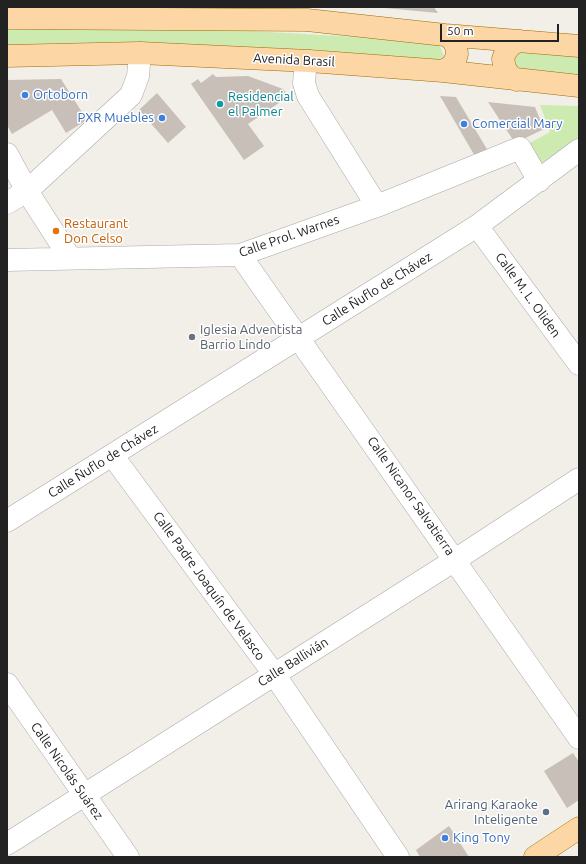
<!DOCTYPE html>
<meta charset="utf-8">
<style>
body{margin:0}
#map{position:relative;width:586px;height:864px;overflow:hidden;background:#f2efe9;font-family:Ubuntu,sans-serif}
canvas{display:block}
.frame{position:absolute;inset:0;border:8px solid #222;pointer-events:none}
.scale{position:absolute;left:440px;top:24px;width:119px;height:18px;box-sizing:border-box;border:2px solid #222;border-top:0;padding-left:5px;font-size:12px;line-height:14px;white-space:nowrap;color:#222;-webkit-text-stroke:3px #fff;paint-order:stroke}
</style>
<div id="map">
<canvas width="586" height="864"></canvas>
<div class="frame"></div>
<div class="scale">50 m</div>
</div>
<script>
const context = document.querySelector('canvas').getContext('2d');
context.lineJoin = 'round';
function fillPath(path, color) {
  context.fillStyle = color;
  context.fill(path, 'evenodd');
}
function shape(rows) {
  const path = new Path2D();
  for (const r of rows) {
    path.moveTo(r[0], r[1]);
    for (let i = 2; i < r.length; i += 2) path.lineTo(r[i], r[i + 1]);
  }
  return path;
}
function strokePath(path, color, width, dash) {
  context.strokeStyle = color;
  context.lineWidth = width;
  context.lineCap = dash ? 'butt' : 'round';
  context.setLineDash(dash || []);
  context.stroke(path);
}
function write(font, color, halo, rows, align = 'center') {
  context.font = font + ' Ubuntu,sans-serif';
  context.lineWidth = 3;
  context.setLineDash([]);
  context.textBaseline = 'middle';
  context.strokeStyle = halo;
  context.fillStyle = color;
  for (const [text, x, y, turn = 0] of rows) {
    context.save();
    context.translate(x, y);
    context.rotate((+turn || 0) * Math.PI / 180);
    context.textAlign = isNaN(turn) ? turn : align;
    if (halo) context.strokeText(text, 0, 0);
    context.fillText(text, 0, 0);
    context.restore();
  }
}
const grass = shape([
 [134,27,233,30,430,41,439,44,444,56,442,63,7,52,7,30],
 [526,48,579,52,579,80,523,76,512,61,515,54],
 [540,105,579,106,579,137,555,157,536,165,526,145,550,132]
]);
const building = shape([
 [385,7,434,7,438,13,385,8],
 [213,74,216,77,248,76,283,89,289,96,248,124,264,146,244,160,191,84,198,79,201,83],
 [61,79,87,120,66,133,52,110,12,134,7,125,7,80],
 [157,93,186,127,168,143,139,110],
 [440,96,456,97,488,151,476,158],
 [488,102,535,107,544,129,515,143],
 [573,753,579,762,579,800,567,808,544,771],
 [449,826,469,857,420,857,416,850]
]);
const minor = shape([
 [309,61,305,70,304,83,308,96,377,206],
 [7,154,27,191,70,258],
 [7,203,27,191,131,95,138,76,140,53],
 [477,226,579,364],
 [240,255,579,738],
 [7,260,240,255,377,206,520,148,539,181],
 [112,455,274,674,398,857],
 [7,521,477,226,579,150],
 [7,684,128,857],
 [7,844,455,560,579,479]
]);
const major = shape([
 [7,18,307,20,445,35,579,46],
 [7,56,140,53,309,61,443,71,579,86],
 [443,71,450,67,455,61,457,54,456,46,452,39,445,35],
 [516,80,509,75,505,68,503,59,506,51,512,44,520,41],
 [535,857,579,828]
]);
const markers = [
 [25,95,4,"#3f7fe0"],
 [220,104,4,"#0f9aa8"],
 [162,118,4,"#3f7fe0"],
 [464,124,4,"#3f7fe0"],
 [56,231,4,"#e8710a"],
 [192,337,4,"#6b7280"],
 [546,812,4,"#5c6f8a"],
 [445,838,4,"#3f7fe0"]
];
const streetNames = [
 ["Avenida Brasil",294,60,3],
 ["Calle Prol. Warnes",289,236,-19],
 ["Calle Ñuflo de Chávez",377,289,-32],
 ["Calle M. L. Oliden",528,295,54],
 ["Calle Ñuflo de Chávez",103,461,-32],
 ["Calle Nicanor Salvatierra",411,496,55],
 ["Calle Padre Joaquín de Velasco",209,586,54],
 ["Calle Ballivián",293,662,-32],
 ["Calle Nicolás Suárez",67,771,55]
];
const shopNames = [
 ["Ortoborn",33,95],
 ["PXR Muebles",154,118,"right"],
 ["Comercial Mary",472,124],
 ["King Tony",453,838]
];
const cultureNames = [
 ["Residencial",228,97],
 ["el Palmer",228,112]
];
const foodNames = [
 ["Restaurant",64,224],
 ["Don Celso",64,239]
];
const worshipNames = [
 ["Iglesia Adventista",200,330],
 ["Barrio Lindo",200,345]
];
const serviceNames = [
 ["Arirang Karaoke",538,805],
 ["Inteligente",538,820]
];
fillPath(grass, '#cdebb0');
fillPath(building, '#c7bfb8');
strokePath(minor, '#a9a9a9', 23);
strokePath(major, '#a06b00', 23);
strokePath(minor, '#fff', 22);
strokePath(major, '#fcd6a4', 22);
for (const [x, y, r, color] of markers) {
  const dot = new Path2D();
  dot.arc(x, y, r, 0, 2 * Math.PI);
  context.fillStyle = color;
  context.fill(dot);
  strokePath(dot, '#fff', 1.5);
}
write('13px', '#222', '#fff', streetNames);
write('13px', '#366cbe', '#fff', shopNames, 'left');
write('13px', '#0d838f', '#fff', cultureNames, 'left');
write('13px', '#c56008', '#fff', foodNames, 'left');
write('13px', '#5b616d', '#fff', worshipNames, 'left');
write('13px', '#4e5e75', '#fff', serviceNames, 'right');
</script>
